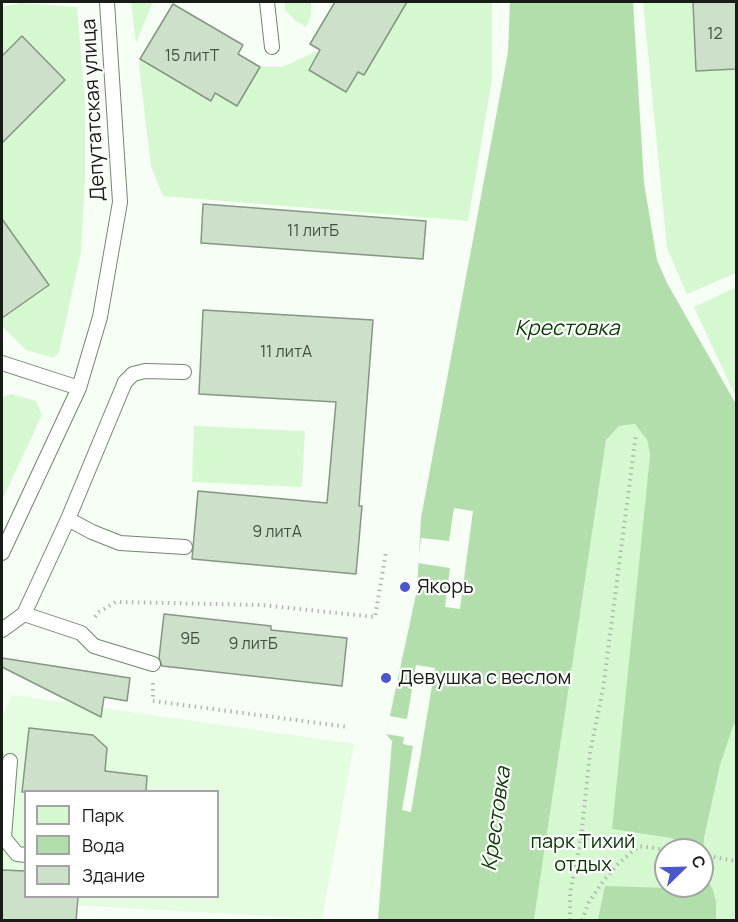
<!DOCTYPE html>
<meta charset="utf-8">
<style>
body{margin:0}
#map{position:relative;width:738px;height:922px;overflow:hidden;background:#f6fef5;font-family:Manrope,sans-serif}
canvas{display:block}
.frame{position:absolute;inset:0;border:3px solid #171d16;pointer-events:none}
.legend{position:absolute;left:24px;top:790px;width:195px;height:108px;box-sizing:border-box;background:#fff;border:2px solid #a2a5a2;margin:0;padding:8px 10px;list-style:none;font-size:18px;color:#171d16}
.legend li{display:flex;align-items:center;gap:12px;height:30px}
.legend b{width:30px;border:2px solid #a2a5a2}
.north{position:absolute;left:654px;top:838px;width:60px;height:60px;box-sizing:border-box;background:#fff;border:2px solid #a2a5a2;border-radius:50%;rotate:67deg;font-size:16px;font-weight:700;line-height:24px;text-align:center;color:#171d16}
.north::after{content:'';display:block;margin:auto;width:21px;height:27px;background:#4a56cc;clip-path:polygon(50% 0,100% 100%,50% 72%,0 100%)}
</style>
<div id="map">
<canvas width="738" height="922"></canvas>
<div class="frame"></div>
<ul class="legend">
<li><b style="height:16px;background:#d6f8d1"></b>Парк</li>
<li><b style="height:16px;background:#b2deab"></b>Вода</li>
<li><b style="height:16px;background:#cde0ca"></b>Здание</li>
</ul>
<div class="north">С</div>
</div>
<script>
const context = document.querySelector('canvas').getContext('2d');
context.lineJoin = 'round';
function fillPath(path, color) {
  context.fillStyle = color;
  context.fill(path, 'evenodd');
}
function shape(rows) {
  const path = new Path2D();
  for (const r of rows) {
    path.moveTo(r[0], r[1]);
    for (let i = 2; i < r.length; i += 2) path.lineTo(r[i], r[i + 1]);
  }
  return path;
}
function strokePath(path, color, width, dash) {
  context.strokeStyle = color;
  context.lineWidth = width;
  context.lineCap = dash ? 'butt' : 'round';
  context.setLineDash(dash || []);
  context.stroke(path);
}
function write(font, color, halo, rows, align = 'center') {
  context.font = font + ' Manrope,sans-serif';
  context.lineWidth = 4.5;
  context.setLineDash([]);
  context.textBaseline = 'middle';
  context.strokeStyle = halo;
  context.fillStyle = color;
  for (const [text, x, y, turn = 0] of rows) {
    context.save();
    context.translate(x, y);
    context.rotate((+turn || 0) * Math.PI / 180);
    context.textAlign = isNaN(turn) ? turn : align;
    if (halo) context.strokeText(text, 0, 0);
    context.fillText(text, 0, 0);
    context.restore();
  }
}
const built = shape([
 [12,695,354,744,322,919,2,901,2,717],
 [26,792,218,792,218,896,26,896]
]);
const green = shape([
 [132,2,153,2,136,43,131,3],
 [285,2,311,2,311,16,306,27,296,21,285,10],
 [401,2,492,2,492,80,468,221,163,196,151,166,139,66,140,59,210,101,215,93,237,105,260,67,282,67,320,50,309,70,346,92,358,72,364,75,405,4],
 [643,2,736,2,736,273,687,294,667,248],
 [21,3,77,7,85,102,85,180,81,252,59,352,54,358,26,350,2,326,2,318,49,284,2,219,2,132,8,136,65,80,22,36,2,55,2,7],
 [736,287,736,397,694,307],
 [11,394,36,401,42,415,2,500,2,397],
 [635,424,647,440,650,455,629,664,736,705,736,920,534,920,606,439,619,426],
 [666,850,702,850,702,886,666,886],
 [194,426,305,431,302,487,192,482]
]);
const water = shape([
 [510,2,633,2,644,183,657,260,667,283,736,404,736,722,733,726,720,765,704,838,703,872,713,890,716,902,716,920,598,920,605,886,667,888,670,886,702,886,702,850,680,850,680,843,671,838,612,829,650,455,647,440,635,424,619,426,606,440,534,920,378,920,392,741,386,734,417,590,421,518,508,52]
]);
const pier = shape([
 [454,508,473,511,460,609,445,607,450,568,418,563,421,538,449,541],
 [416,665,435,668,411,812,402,810,413,746,403,744,404,737,386,734,389,716,407,719]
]);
const building = shape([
 [335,2,407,2,364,75,358,72,346,92,309,70,320,50,310,44,335,2],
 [693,2,736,2,736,69,696,71,693,2],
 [173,4,243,45,238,54,260,67,237,106,215,93,211,101,140,59,173,4],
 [22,36,65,80,2,143,2,56,22,36],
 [203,204,426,221,423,259,201,243,203,204],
 [2,219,49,285,2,318,2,219],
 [203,310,373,320,359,506,362,506,356,574,192,559,198,491,327,503,336,402,199,394,203,310],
 [164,614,271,626,271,630,347,638,342,686,162,666,159,658,164,614],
 [2,658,130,678,127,701,104,697,101,717,2,667,2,658],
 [29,728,93,735,107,748,105,771,147,776,146,792,22,792,29,728],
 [2,870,26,871,26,897,78,897,76,921,2,921,2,870]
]);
const path = shape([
 [95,617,99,612,116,602,261,605,375,617,386,552],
 [153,683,153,701,348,727],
 [581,838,668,850],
 [702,855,736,861],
 [570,920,570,893,581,838,590,753,603,689,636,434],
 [582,920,589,902,604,880,619,863,639,846]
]);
const service = shape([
 [267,2,272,47],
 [2,363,79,388],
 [68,519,92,532,120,543,185,547],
 [2,553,79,388,100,317,120,202,107,2],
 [24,614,81,633,94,646,153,664],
 [2,630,24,614,68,519,125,382,133,374,145,371,184,372],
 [2,838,4,838,17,854,26,855],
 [4,838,10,761]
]);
const markers = [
 [405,587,6,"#4a56cc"],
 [386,678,6,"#4a56cc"]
];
const numberNames = [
 ["12",715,35],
 ["15 литТ",192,57],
 ["11 литБ",313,232],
 ["11 литА",286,353],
 ["9 литА",277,533],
 ["9Б",190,640],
 ["9 литБ",253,645]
];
const streetNames = [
 ["Депутатская улица",94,110,-93]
];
const poiNames = [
 ["Якорь",417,587],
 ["Девушка с веслом",398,678]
];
const parkNames = [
 ["парк Тихий",583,842],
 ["отдых",583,865]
];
const waterNames = [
 ["Крестовка",567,329],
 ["Крестовка",497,819,-82]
];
fillPath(built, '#e4fce0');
fillPath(green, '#d6f8d1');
fillPath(water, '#b2deab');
fillPath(pier, '#f6fef5');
fillPath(building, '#cde0ca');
strokePath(building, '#859682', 1.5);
strokePath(service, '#748571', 16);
strokePath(path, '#afb7ae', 4, [1.5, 4.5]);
strokePath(service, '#fff', 14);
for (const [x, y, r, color] of markers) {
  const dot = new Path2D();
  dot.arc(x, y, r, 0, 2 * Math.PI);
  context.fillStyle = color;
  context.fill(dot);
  strokePath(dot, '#fff', 2);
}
write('16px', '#444e43', null, numberNames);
write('20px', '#171d16', '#fff', streetNames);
write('20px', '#171d16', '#fff', poiNames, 'left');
write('20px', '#073503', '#fff', parkNames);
write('italic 21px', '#0e3a08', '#fff', waterNames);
</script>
